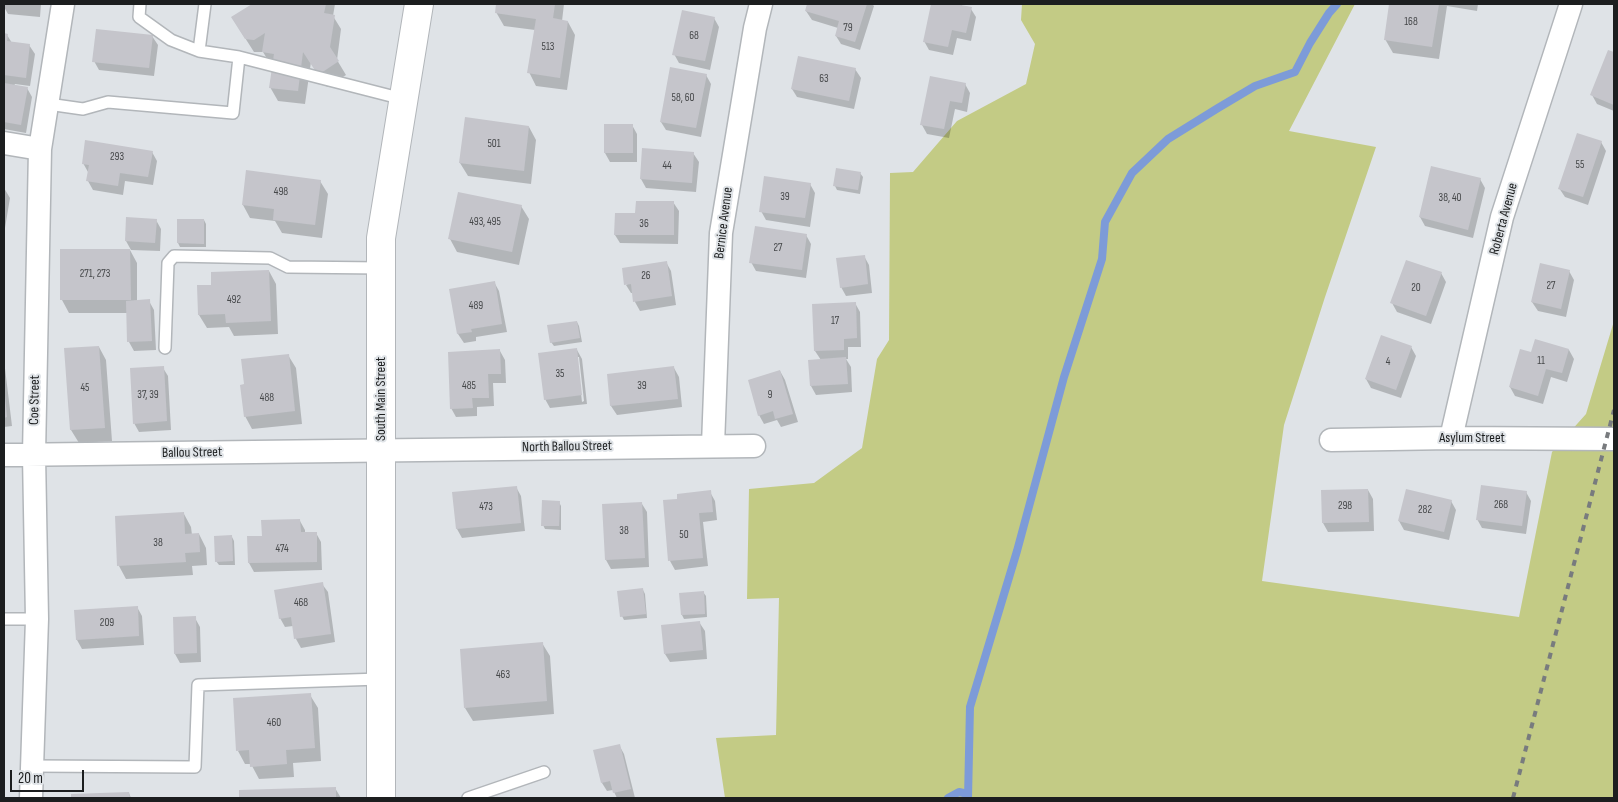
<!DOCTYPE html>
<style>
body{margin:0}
#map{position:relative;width:1618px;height:802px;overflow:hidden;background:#dfe3e7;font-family:"Sofia Sans Condensed",sans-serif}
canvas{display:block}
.frame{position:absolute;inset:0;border:5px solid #1c1e1f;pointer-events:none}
.scale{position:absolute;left:10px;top:770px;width:74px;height:22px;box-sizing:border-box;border:2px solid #1c1e1f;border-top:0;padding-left:6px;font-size:15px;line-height:18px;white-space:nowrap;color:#1c1e1f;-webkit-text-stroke:4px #dfe3e7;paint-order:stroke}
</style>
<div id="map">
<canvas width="1618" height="802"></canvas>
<div class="frame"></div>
<div class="scale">20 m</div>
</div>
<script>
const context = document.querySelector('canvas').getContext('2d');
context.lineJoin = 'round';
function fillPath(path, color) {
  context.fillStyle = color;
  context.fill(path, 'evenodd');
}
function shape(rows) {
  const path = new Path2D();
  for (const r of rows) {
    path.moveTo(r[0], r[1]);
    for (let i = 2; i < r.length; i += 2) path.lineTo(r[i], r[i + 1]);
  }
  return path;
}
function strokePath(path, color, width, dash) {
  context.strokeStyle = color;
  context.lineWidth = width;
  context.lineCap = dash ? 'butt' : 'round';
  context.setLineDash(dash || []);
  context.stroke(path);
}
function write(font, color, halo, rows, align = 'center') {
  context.font = font + ' "Sofia Sans Condensed",sans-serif';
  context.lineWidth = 4;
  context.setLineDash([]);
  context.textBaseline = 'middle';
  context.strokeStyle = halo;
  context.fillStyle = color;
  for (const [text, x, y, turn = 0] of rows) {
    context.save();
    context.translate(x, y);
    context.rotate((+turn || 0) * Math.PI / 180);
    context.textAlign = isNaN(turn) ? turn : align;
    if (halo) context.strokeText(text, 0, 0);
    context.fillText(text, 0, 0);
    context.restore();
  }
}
const green = shape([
 [1022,4,1355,4,1289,131,1376,147,1325,297,1284,425,1262,581,1519,617,1552,452,1586,414,1614,321,1614,798,725,798,716,738,776,735,779,598,747,599,749,489,814,483,862,448,877,359,889,340,890,173,913,172,957,121,1026,84,1035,44,1021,20]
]);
const shadow = shape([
 [4,4,41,4,40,17,8,14,4,7],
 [244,4,335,4,333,16,341,29,337,60,346,75,327,87,311,62,305,104,278,101,270,87,273,66,271,65,263,52,254,52,240,30,252,5],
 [497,4,564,4,562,21,568,22,575,35,567,90,536,86,529,72,535,30,504,26,496,12],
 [809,4,872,4,874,6,860,50,841,44,836,36,838,28,812,20,806,11],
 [933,4,962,4,962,7,971,9,976,17,971,41,957,38,953,55,929,50,924,41],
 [1391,4,1478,4,1477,11,1447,6,1439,59,1393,53,1385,39],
 [714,18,719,27,710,70,679,63,674,54],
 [4,34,7,35,12,43,29,45,35,54,30,86,15,84,14,86,27,88,32,97,26,133,4,129],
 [152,36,158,45,154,76,99,70,94,61],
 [1609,52,1614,54,1614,111,1597,104,1592,95],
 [855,69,861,78,854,109,797,97,792,89],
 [706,75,711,84,701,137,666,130,661,122],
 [965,84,970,93,967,112,955,109,949,138,927,134,922,125],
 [632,125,637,134,637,162,610,162,605,153],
 [529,127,536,140,531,184,468,176,460,163],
 [1601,142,1606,151,1588,205,1565,197,1559,188],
 [644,149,693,153,699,162,696,192,646,188,641,179],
 [152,152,157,161,153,185,125,181,123,195,93,190,88,181,88,172,83,163],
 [860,173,863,177,860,194,837,190,835,186],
 [1480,179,1485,188,1473,238,1425,226,1420,217],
 [320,181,328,194,322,238,282,233,275,221,250,218,243,205],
 [810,184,815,193,810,227,766,220,761,211],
 [4,188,10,198,4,234],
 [673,202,679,211,678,244,620,243,615,235,637,214],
 [521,206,529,219,519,265,457,252,450,239],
 [156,220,161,229,160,251,131,250,126,241],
 [178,220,204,220,206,224,206,247,180,247,178,243],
 [806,235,811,244,806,278,756,271,751,262],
 [130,250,137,263,137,301,149,301,154,310,156,350,134,351,129,342,127,313,69,313,62,300,61,251],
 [864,256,869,265,872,293,846,296,841,287],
 [666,262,671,271,676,305,640,311,635,302,633,293,631,293,626,285],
 [269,271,276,284,278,334,234,336,229,327,207,328,199,315,213,286],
 [1569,271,1574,280,1566,317,1538,311,1532,302],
 [1441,273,1446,282,1431,324,1397,312,1392,303],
 [494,282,499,291,507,332,476,337,476,341,464,343,458,334,451,290],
 [855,303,860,312,861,347,848,347,848,359,846,359,851,367,852,392,816,395,811,386,821,360,815,351],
 [577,322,579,326,582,342,554,346,551,342],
 [99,347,106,360,112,441,79,443,71,430],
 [1411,347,1416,356,1401,398,1371,388,1366,379],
 [577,350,582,359,587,404,550,408,545,399],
 [577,357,579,357,584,401,582,402],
 [1569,350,1574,359,1567,382,1551,377,1543,404,1515,396,1510,387,1532,354],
 [500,351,505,360,506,383,493,383,494,406,477,407,477,416,456,417,451,408],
 [288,355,296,368,302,424,252,429,245,416],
 [4,360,12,426,4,427],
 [163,368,168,376,171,430,139,432,134,423],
 [674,368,679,377,682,407,617,415,611,406,608,375],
 [780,371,785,380,798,422,781,427,777,420,764,424,759,415],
 [516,487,521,496,525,531,462,538,457,529,454,493],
 [1368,490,1373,499,1374,531,1328,532,1323,523],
 [710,492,715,501,717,520,703,522,708,566,675,570,670,561,679,500],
 [1526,492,1531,501,1526,534,1482,528,1477,519],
 [1451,501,1456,510,1449,540,1404,530,1399,521],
 [559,502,561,506,561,530,545,529,543,525],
 [642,504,647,512,649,567,611,569,606,560,604,505],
 [184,514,191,527,192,535,199,534,206,548,207,565,192,566,193,575,126,579,119,566,116,517],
 [300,521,305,530,305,533,316,533,321,542,322,570,254,572,249,563,249,538,263,538],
 [232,537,234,541,235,565,219,565,216,561],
 [322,584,328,592,335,642,301,648,296,639,293,626,285,627,280,618],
 [643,590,645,594,647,618,624,620,622,616],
 [703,592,706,596,707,617,684,619,682,615,680,594],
 [137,607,142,616,144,645,82,649,77,640,75,611],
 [195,618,200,627,201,662,180,663,175,654],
 [699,622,705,631,707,659,670,662,665,654],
 [542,643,550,656,554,714,473,721,465,708],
 [310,695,318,708,321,761,293,763,294,777,259,779,251,764,245,764,238,751],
 [619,745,624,754,635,798,617,798,613,790,607,791,602,783],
 [335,788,341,798,240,798,240,791],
 [129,793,131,798,72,798,72,796]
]);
const stream = shape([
 [948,798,959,792,968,794],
 [968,798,970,707,1017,551,1064,377,1102,259,1105,222,1132,173,1168,139,1218,108,1255,86,1295,72,1310,43,1329,13,1337,4]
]);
const building = shape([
 [252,4,326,4,324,13,335,15,330,47,339,61,318,75,303,52,298,91,269,88,274,54,262,52,265,33,254,40,245,39,231,17],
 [496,4,555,4,553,18,568,21,560,78,527,73,536,19,495,13],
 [807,4,867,4,855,42,835,36,839,21,805,11],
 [931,4,955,4,972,7,966,33,952,30,948,47,923,42],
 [1389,4,1439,4,1432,47,1384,40],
 [682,10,715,17,705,61,672,55],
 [96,29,153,35,149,68,92,62],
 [4,33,8,34,7,41,30,44,26,78,4,75],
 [1608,50,1614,52,1614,105,1590,95],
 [798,56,856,68,849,101,791,89],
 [670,67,707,74,696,128,660,122],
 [930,76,966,83,962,103,950,101,944,129,920,125],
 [4,83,28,87,21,125,4,122],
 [465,117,529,126,524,171,459,163],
 [604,124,633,124,633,153,604,153],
 [1577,133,1602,141,1583,197,1558,189],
 [85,140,153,151,148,177,120,173,118,186,86,181,89,165,82,164],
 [642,148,694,152,692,183,640,179],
 [1431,166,1481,178,1468,230,1419,217],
 [836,168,861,172,858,190,833,186],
 [246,170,321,180,315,225,273,220,274,209,242,205],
 [764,176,811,183,805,218,759,212],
 [458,192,522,205,512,252,448,239],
 [636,201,674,201,674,235,614,235,615,213,635,213],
 [126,217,157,219,155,243,125,241],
 [177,219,204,219,204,244,177,243],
 [755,226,807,234,802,270,749,263],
 [60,249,130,249,131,300,60,300],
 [865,255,868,284,840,288,836,258],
 [1406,260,1442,272,1426,316,1390,303],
 [667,261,672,296,633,302,631,284,624,285,622,268],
 [1540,263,1570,270,1561,309,1531,302],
 [269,270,271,321,226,323,225,314,198,315,197,285,211,285,211,272],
 [495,281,502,324,471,329,472,332,457,334,449,289],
 [150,299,152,341,127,342,126,301],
 [856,302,857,338,844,339,844,350,814,351,812,304],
 [577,321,580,338,550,343,547,325],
 [1381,335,1412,346,1396,390,1365,379],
 [1535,339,1569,349,1562,373,1546,369,1538,396,1509,387,1520,349,1531,352],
 [99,346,105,428,70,430,64,348],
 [577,348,582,395,544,400,538,353],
 [500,349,501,374,488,374,489,398,472,398,473,408,450,409,448,352],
 [289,354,295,411,244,417,240,385,244,384,241,359],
 [846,357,848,384,810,386,808,360],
 [164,366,167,421,133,424,130,368],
 [674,366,678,399,610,406,607,374],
 [780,370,793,414,775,419,773,411,758,416,748,380],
 [4,396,5,396,7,417,4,418],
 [1481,485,1527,491,1522,526,1476,520],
 [517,486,521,523,456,529,452,492],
 [1368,489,1369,522,1322,523,1321,490],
 [1406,489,1452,500,1444,532,1398,521],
 [711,490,713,512,699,513,703,558,668,561,663,500,677,499,677,494],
 [542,500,560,501,559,526,541,526],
 [642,502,645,558,605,560,602,504],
 [184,512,185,534,199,533,200,552,185,553,186,562,117,566,115,516],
 [300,519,301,532,317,532,317,562,248,563,247,536,262,536,261,520],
 [232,535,233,561,215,562,214,536],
 [323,582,331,634,294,639,291,617,279,619,274,590],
 [643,588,646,614,620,617,617,591],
 [704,591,705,614,681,615,679,593],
 [138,606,139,636,76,640,74,610],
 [196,616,197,653,174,654,173,617],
 [700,621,703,650,664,654,661,625],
 [543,642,547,701,464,708,460,649],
 [311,693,315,748,286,750,287,764,250,767,249,750,236,751,233,698],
 [620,744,631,789,613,793,610,781,601,783,593,750],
 [336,787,336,798,239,798,239,790],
 [129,792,130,798,71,798,71,794]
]);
const lane = shape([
 [140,4,139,17,171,40,199,51,239,57,403,99],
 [199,51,205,4],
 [48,104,83,109,108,102,233,113,239,57],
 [165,348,168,263,174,256,270,258,288,267,381,268],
 [4,619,37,619],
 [33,766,195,767,198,685,380,679],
 [468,798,544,772]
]);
const street = shape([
 [4,143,40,149],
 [1451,438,1502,217,1571,4],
 [1331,440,1451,438,1614,439],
 [713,445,721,233,755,28,761,4],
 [4,455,754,446],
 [31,798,37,619,34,455,40,149,63,4]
]);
const secondary = shape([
 [381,798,381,238,419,4]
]);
const rail = shape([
 [1513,798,1614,410]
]);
const numberNames = [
 ["168",1411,22],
 ["79",848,28],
 ["68",694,36],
 ["513",548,47],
 ["63",824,79],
 ["58, 60",683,98],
 ["501",494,144],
 ["293",117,157],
 ["55",1580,165],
 ["44",667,166],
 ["498",281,192],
 ["39",785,197],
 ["38, 40",1450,198],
 ["493, 495",485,222],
 ["36",644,224],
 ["27",778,248],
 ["271, 273",95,274],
 ["26",646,276],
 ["27",1551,286],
 ["20",1416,288],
 ["492",234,300],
 ["489",476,306],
 ["17",835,321],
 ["11",1541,361],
 ["4",1388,362],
 ["35",560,374],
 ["485",469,386],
 ["39",642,386],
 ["45",85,388],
 ["37, 39",148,395],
 ["9",770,395],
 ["488",267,398],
 ["268",1501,505],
 ["298",1345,506],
 ["473",486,507],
 ["282",1425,510],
 ["38",624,531],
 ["50",684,535],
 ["38",158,543],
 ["474",282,549],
 ["468",301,603],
 ["209",107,623],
 ["463",503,675],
 ["460",274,723]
];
const streetNames = [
 ["Roberta Avenue",1504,219,-75],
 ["Bernice Avenue",724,223,-83],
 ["South Main Street",381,399,-90],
 ["Coe Street",35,400,-89],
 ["Asylum Street",1472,438],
 ["North Ballou Street",567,447,-1],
 ["Ballou Street",192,453,-1]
];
fillPath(green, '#c3cb85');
fillPath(shadow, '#0003');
strokePath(stream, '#7d9bd8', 8);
fillPath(building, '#c5c5cb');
strokePath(lane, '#b2b6ba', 14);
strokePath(street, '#b2b6ba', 25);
strokePath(secondary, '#b2b6ba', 30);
strokePath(lane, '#fff', 11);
strokePath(street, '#fff', 22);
strokePath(secondary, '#fff', 28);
strokePath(rail, '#787b7e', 4, [6, 6]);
write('11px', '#46484a', null, numberNames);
write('14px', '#1c1e1f', '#dfe3e7', streetNames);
</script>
